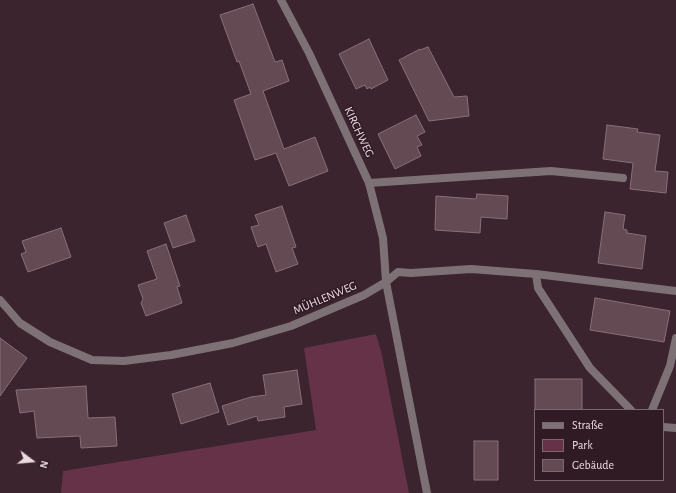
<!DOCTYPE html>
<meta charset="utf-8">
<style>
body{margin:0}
#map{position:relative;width:676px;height:493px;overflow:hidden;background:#3b242d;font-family:"Alegreya Sans",sans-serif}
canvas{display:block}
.legend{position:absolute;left:534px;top:409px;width:130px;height:72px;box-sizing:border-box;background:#301a23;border:1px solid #7b676f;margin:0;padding:5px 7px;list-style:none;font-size:12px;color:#ebdbe0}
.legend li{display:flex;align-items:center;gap:8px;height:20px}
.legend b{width:20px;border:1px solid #7b676f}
.north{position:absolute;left:12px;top:441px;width:40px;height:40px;-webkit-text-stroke:3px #301a23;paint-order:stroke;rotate:106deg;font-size:11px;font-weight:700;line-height:16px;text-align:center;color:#ebdbe0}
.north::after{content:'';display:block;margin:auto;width:14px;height:18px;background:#ebdbe0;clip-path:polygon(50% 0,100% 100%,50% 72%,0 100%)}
</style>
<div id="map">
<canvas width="676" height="493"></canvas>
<ul class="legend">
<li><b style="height:5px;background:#7e7176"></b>Straße</li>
<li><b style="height:11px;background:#663248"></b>Park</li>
<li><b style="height:11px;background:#644a53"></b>Gebäude</li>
</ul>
<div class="north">N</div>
</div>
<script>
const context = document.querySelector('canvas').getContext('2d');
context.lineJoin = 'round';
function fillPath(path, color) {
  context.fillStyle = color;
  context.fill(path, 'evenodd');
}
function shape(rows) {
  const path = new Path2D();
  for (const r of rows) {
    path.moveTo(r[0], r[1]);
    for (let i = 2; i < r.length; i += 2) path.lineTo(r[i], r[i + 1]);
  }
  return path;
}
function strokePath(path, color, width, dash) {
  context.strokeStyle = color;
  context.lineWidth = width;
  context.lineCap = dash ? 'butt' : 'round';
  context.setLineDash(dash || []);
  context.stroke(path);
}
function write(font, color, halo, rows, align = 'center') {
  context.font = font + ' "Alegreya Sans",sans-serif';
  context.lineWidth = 3;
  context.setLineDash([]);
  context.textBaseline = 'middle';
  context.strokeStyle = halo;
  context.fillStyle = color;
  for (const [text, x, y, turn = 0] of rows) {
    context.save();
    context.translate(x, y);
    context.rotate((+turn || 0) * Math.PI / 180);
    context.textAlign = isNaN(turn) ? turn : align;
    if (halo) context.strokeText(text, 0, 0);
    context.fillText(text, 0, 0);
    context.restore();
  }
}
const green = shape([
 [376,334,382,355,409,493,61,493,63,471,316,430,304,348]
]);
const building = shape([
 [253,4,275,62,282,60,289,81,263,91,284,149,315,137,328,171,289,186,276,153,255,160,234,100,251,94,239,61,237,62,220,15,253,4],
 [369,39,388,80,371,89,370,87,367,89,365,85,356,89,339,54,369,39],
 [428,47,454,97,467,96,469,116,429,121,399,60,420,49,420,50,428,47],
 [416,115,425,132,417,136,422,145,417,147,421,156,395,169,378,134,416,115],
 [607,125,638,129,637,132,660,135,655,171,668,172,666,193,630,189,633,163,603,159,607,125],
 [477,194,508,196,507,219,481,217,480,233,435,230,436,196,476,199,477,194],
 [282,206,296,247,292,248,298,264,276,272,266,244,258,247,251,227,259,225,255,215,282,206],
 [605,212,625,215,623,229,627,230,627,233,646,236,642,269,598,263,605,212],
 [186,215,195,241,173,248,164,223,186,215],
 [61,228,71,257,28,272,21,254,26,252,22,241,61,228],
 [166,244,180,286,177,287,182,303,146,316,141,303,143,299,138,285,157,279,147,251,166,244],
 [595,298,670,311,664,342,590,330,595,298],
 [0,338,27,358,0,396,0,338],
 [297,370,302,404,284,407,285,417,258,421,257,416,228,425,222,406,251,397,266,395,263,375,297,370],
 [535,379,582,379,582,410,535,410,535,379],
 [210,383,219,412,181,424,172,394,210,383],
 [86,386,88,418,115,417,117,446,81,448,80,436,37,438,34,411,20,413,16,390,86,386],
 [474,441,498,441,498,480,474,480,474,441]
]);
const lane = shape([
 [369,183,551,171,623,178],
 [536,274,538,288,590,368,631,410],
 [386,282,427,493],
 [652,410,670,366,676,338],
 [663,427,676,428]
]);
const street = shape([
 [281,0,309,53,369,183,383,238,386,282],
 [0,300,20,323,50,342,92,360,124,361,171,355,233,343,291,326,364,295,386,282,398,272,411,273,471,269,536,274,676,291]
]);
const streetNames = [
 ["KIRCHWEG",359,132,65],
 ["MÜHLENWEG",325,298,-23]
];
fillPath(green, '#663248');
fillPath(building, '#644a53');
strokePath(building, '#8a6f79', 1);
strokePath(lane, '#7e7176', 8);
strokePath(street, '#7e7176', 8);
write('12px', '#ebdbe0', '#301a23', streetNames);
</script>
